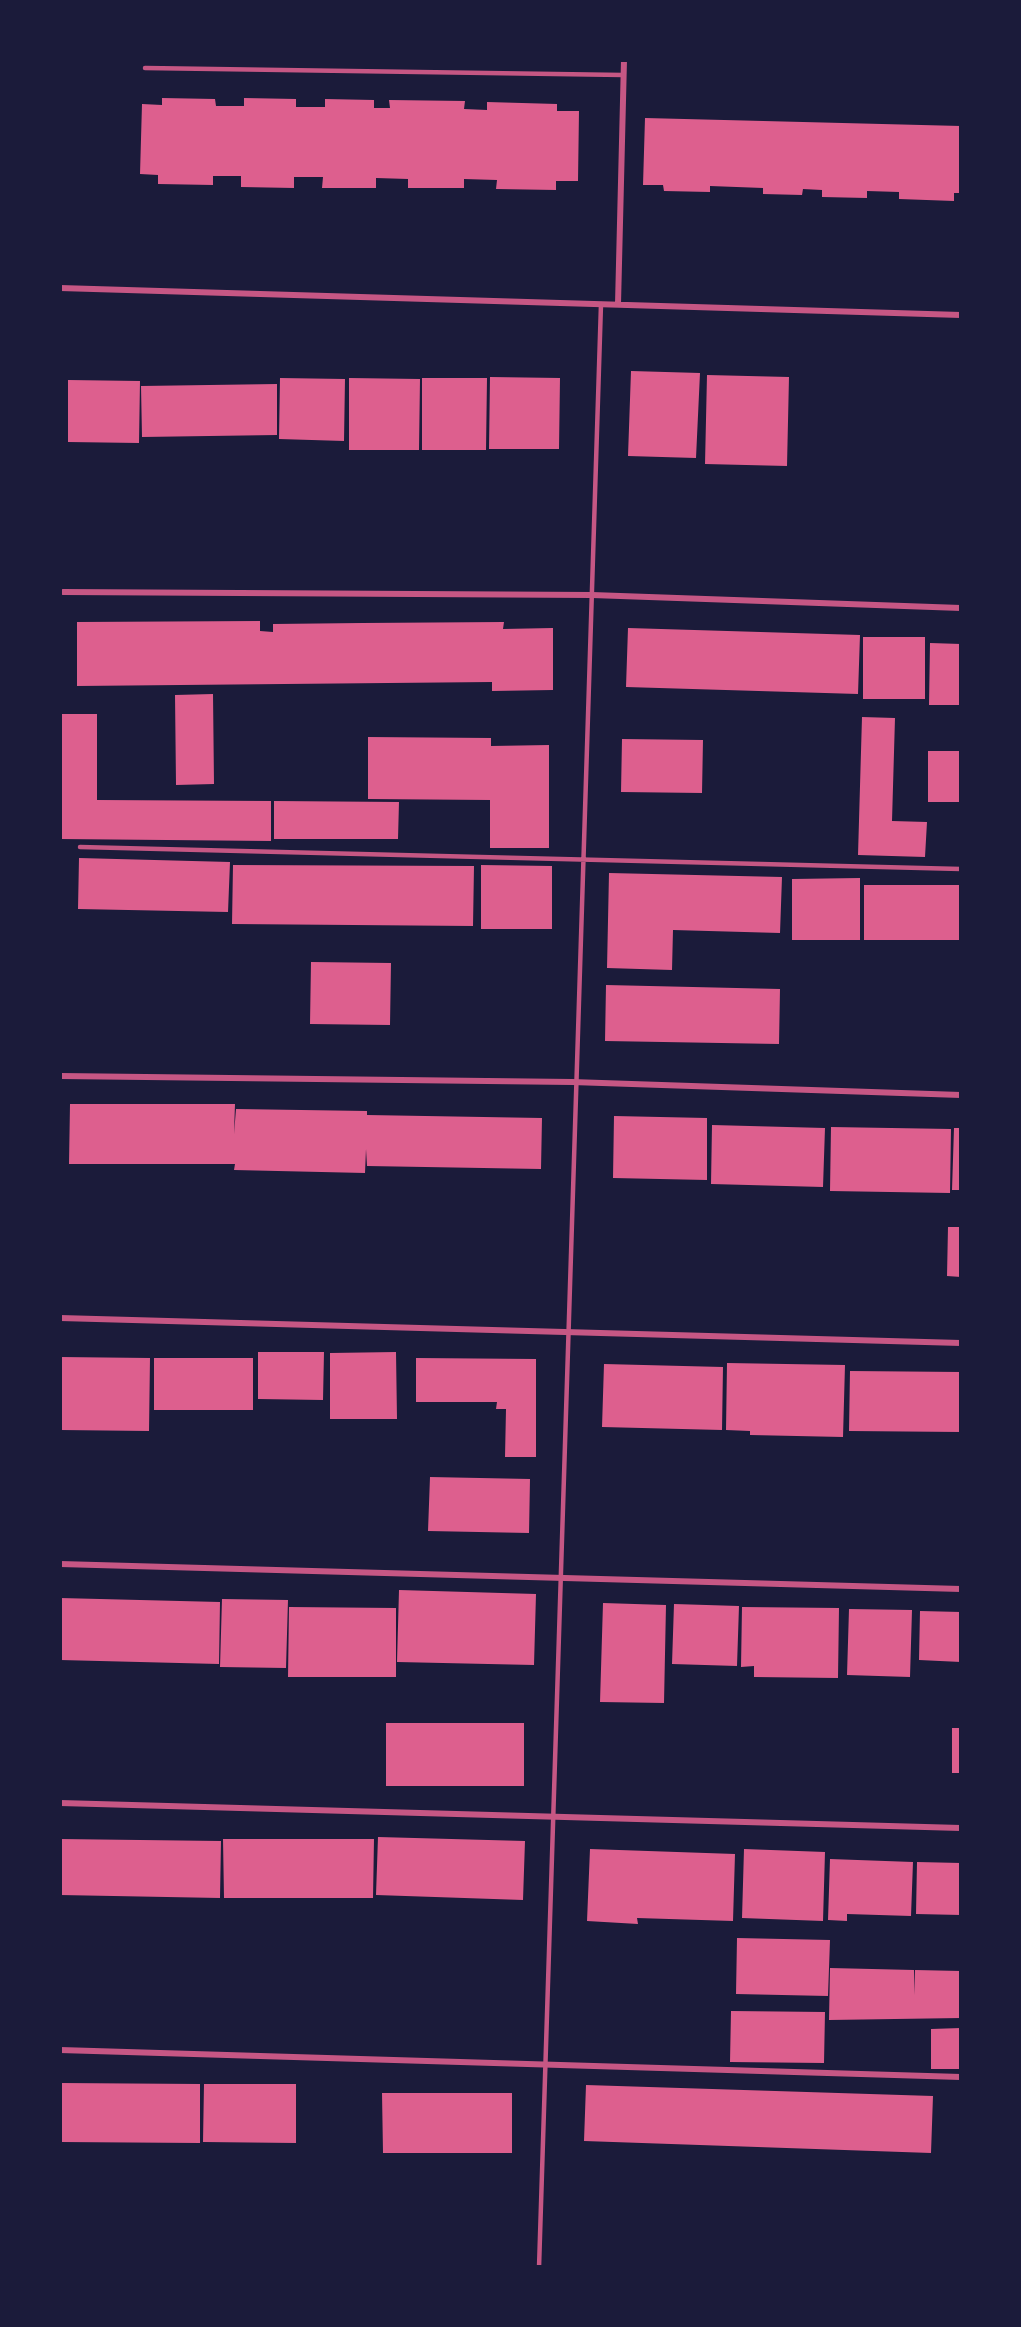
<!DOCTYPE html>
<style>
body{margin:0}
#map{position:relative;width:1021px;height:2327px;overflow:hidden;background:#1b1b3a;font-family:"Nunito Sans",sans-serif}
canvas{display:block}
.frame{position:absolute;inset:0;border:62px solid #1b1b3a;pointer-events:none}
</style>
<div id="map">
<canvas width="1021" height="2327"></canvas>
<div class="frame"></div>
</div>
<script>
const context = document.querySelector('canvas').getContext('2d');
context.lineJoin = 'round';
function fillPath(path, color) {
  context.fillStyle = color;
  context.fill(path, 'evenodd');
}
function shape(rows) {
  const path = new Path2D();
  for (const r of rows) {
    path.moveTo(r[0], r[1]);
    for (let i = 2; i < r.length; i += 2) path.lineTo(r[i], r[i + 1]);
  }
  return path;
}
function strokePath(path, color, width, dash) {
  context.strokeStyle = color;
  context.lineWidth = width;
  context.lineCap = dash ? 'butt' : 'round';
  context.setLineDash(dash || []);
  context.stroke(path);
}
const building = shape([
 [162,98,215,99,216,106,244,106,244,98,296,99,296,107,325,107,325,99,374,100,374,108,390,108,389,100,465,101,464,109,487,110,487,102,557,104,557,111,579,111,578,181,556,181,556,190,496,189,497,180,464,179,464,188,408,188,408,179,376,178,376,188,322,188,323,177,294,177,294,188,241,187,241,176,213,176,213,185,158,184,158,175,140,174,142,104,162,105],
 [645,118,961,126,961,193,954,193,954,201,899,199,899,192,867,191,867,198,822,197,822,190,803,189,802,195,763,194,763,188,710,186,710,192,664,191,663,185,643,185],
 [631,371,700,373,696,458,628,456],
 [707,375,789,377,787,466,705,464],
 [490,377,560,378,559,449,489,449],
 [280,378,345,379,344,441,279,439],
 [349,378,420,379,419,450,349,450],
 [422,378,487,378,486,450,422,450],
 [68,380,140,381,139,443,68,442],
 [277,384,277,435,142,437,141,386],
 [260,621,260,631,273,632,273,624,362,623,504,622,503,629,553,628,553,690,492,691,492,682,77,686,77,622],
 [628,628,860,635,858,694,626,687],
 [863,637,925,637,925,699,863,699],
 [930,643,961,644,961,705,929,705],
 [213,694,214,784,176,785,175,695],
 [60,714,97,714,97,800,271,801,271,841,60,839],
 [862,717,895,718,892,821,927,822,925,857,858,855],
 [368,737,491,738,491,746,549,745,549,848,490,848,490,800,368,799],
 [622,739,703,740,702,793,621,792],
 [928,751,961,751,961,802,928,802],
 [274,801,399,802,398,839,274,839],
 [79,858,230,862,228,912,78,909],
 [233,865,474,866,473,926,232,924],
 [481,865,552,866,552,929,481,929],
 [609,873,782,877,780,933,673,930,672,970,607,968],
 [860,878,860,940,792,940,792,879],
 [864,885,961,885,961,940,864,940],
 [311,962,391,963,390,1025,310,1024],
 [606,985,780,989,779,1044,605,1041],
 [70,1104,235,1104,234,1134,236,1109,367,1111,367,1115,542,1118,541,1169,367,1166,366,1149,365,1173,234,1170,235,1164,69,1164],
 [614,1116,707,1118,707,1180,613,1178],
 [712,1125,825,1128,823,1187,711,1184],
 [831,1127,951,1129,950,1193,830,1191],
 [954,1128,961,1128,961,1190,952,1190],
 [948,1227,961,1227,961,1277,947,1276],
 [258,1352,324,1352,323,1400,258,1399],
 [396,1352,397,1419,330,1419,330,1353],
 [60,1357,150,1358,149,1431,60,1430],
 [154,1358,253,1358,253,1410,154,1410],
 [416,1358,536,1359,536,1457,505,1457,506,1409,496,1409,497,1402,416,1402],
 [727,1363,845,1365,843,1437,750,1435,750,1431,726,1430],
 [604,1364,723,1367,722,1430,602,1427],
 [850,1371,961,1372,961,1432,849,1431],
 [430,1477,530,1479,529,1533,428,1531],
 [399,1590,536,1594,534,1665,397,1662],
 [60,1598,220,1602,219,1664,60,1660],
 [222,1599,288,1600,286,1668,220,1667],
 [603,1603,666,1605,664,1703,600,1702],
 [674,1604,739,1606,737,1666,672,1664],
 [289,1607,396,1608,396,1677,288,1677],
 [742,1607,839,1608,838,1678,754,1677,754,1666,741,1667],
 [849,1609,912,1610,910,1677,847,1675],
 [920,1611,961,1612,961,1662,919,1660],
 [386,1723,524,1723,524,1786,386,1786],
 [952,1728,961,1728,961,1773,952,1773],
 [378,1837,525,1841,523,1900,376,1895],
 [60,1839,221,1841,220,1898,60,1895],
 [223,1839,374,1839,373,1898,224,1898],
 [590,1849,735,1854,733,1921,637,1918,638,1924,587,1921],
 [744,1849,825,1852,823,1921,742,1918],
 [830,1859,913,1862,911,1916,847,1914,847,1921,828,1920],
 [917,1862,961,1863,961,1915,916,1914],
 [737,1938,830,1940,828,1996,736,1994],
 [830,1968,914,1970,914,1995,915,1970,961,1971,961,2018,829,2020],
 [731,2011,825,2012,824,2063,730,2062],
 [961,2028,961,2069,931,2069,931,2029],
 [60,2083,200,2084,200,2143,60,2142],
 [204,2084,296,2084,296,2143,203,2142],
 [586,2085,933,2096,931,2153,584,2141],
 [382,2093,512,2093,512,2153,383,2153]
]);
const service = shape([
 [145,68,623,75],
 [80,847,961,869],
 [539,2267,601,304]
]);
const minor = shape([
 [60,288,961,315],
 [618,304,624,60],
 [63,592,592,595,961,608],
 [60,1076,572,1082,961,1095],
 [60,1318,961,1343],
 [60,1564,961,1589],
 [60,1803,961,1828],
 [60,2050,961,2077]
]);
fillPath(building, '#dd5f8e');
strokePath(service, '#c65784', 4.5);
strokePath(minor, '#c65784', 6);
</script>
